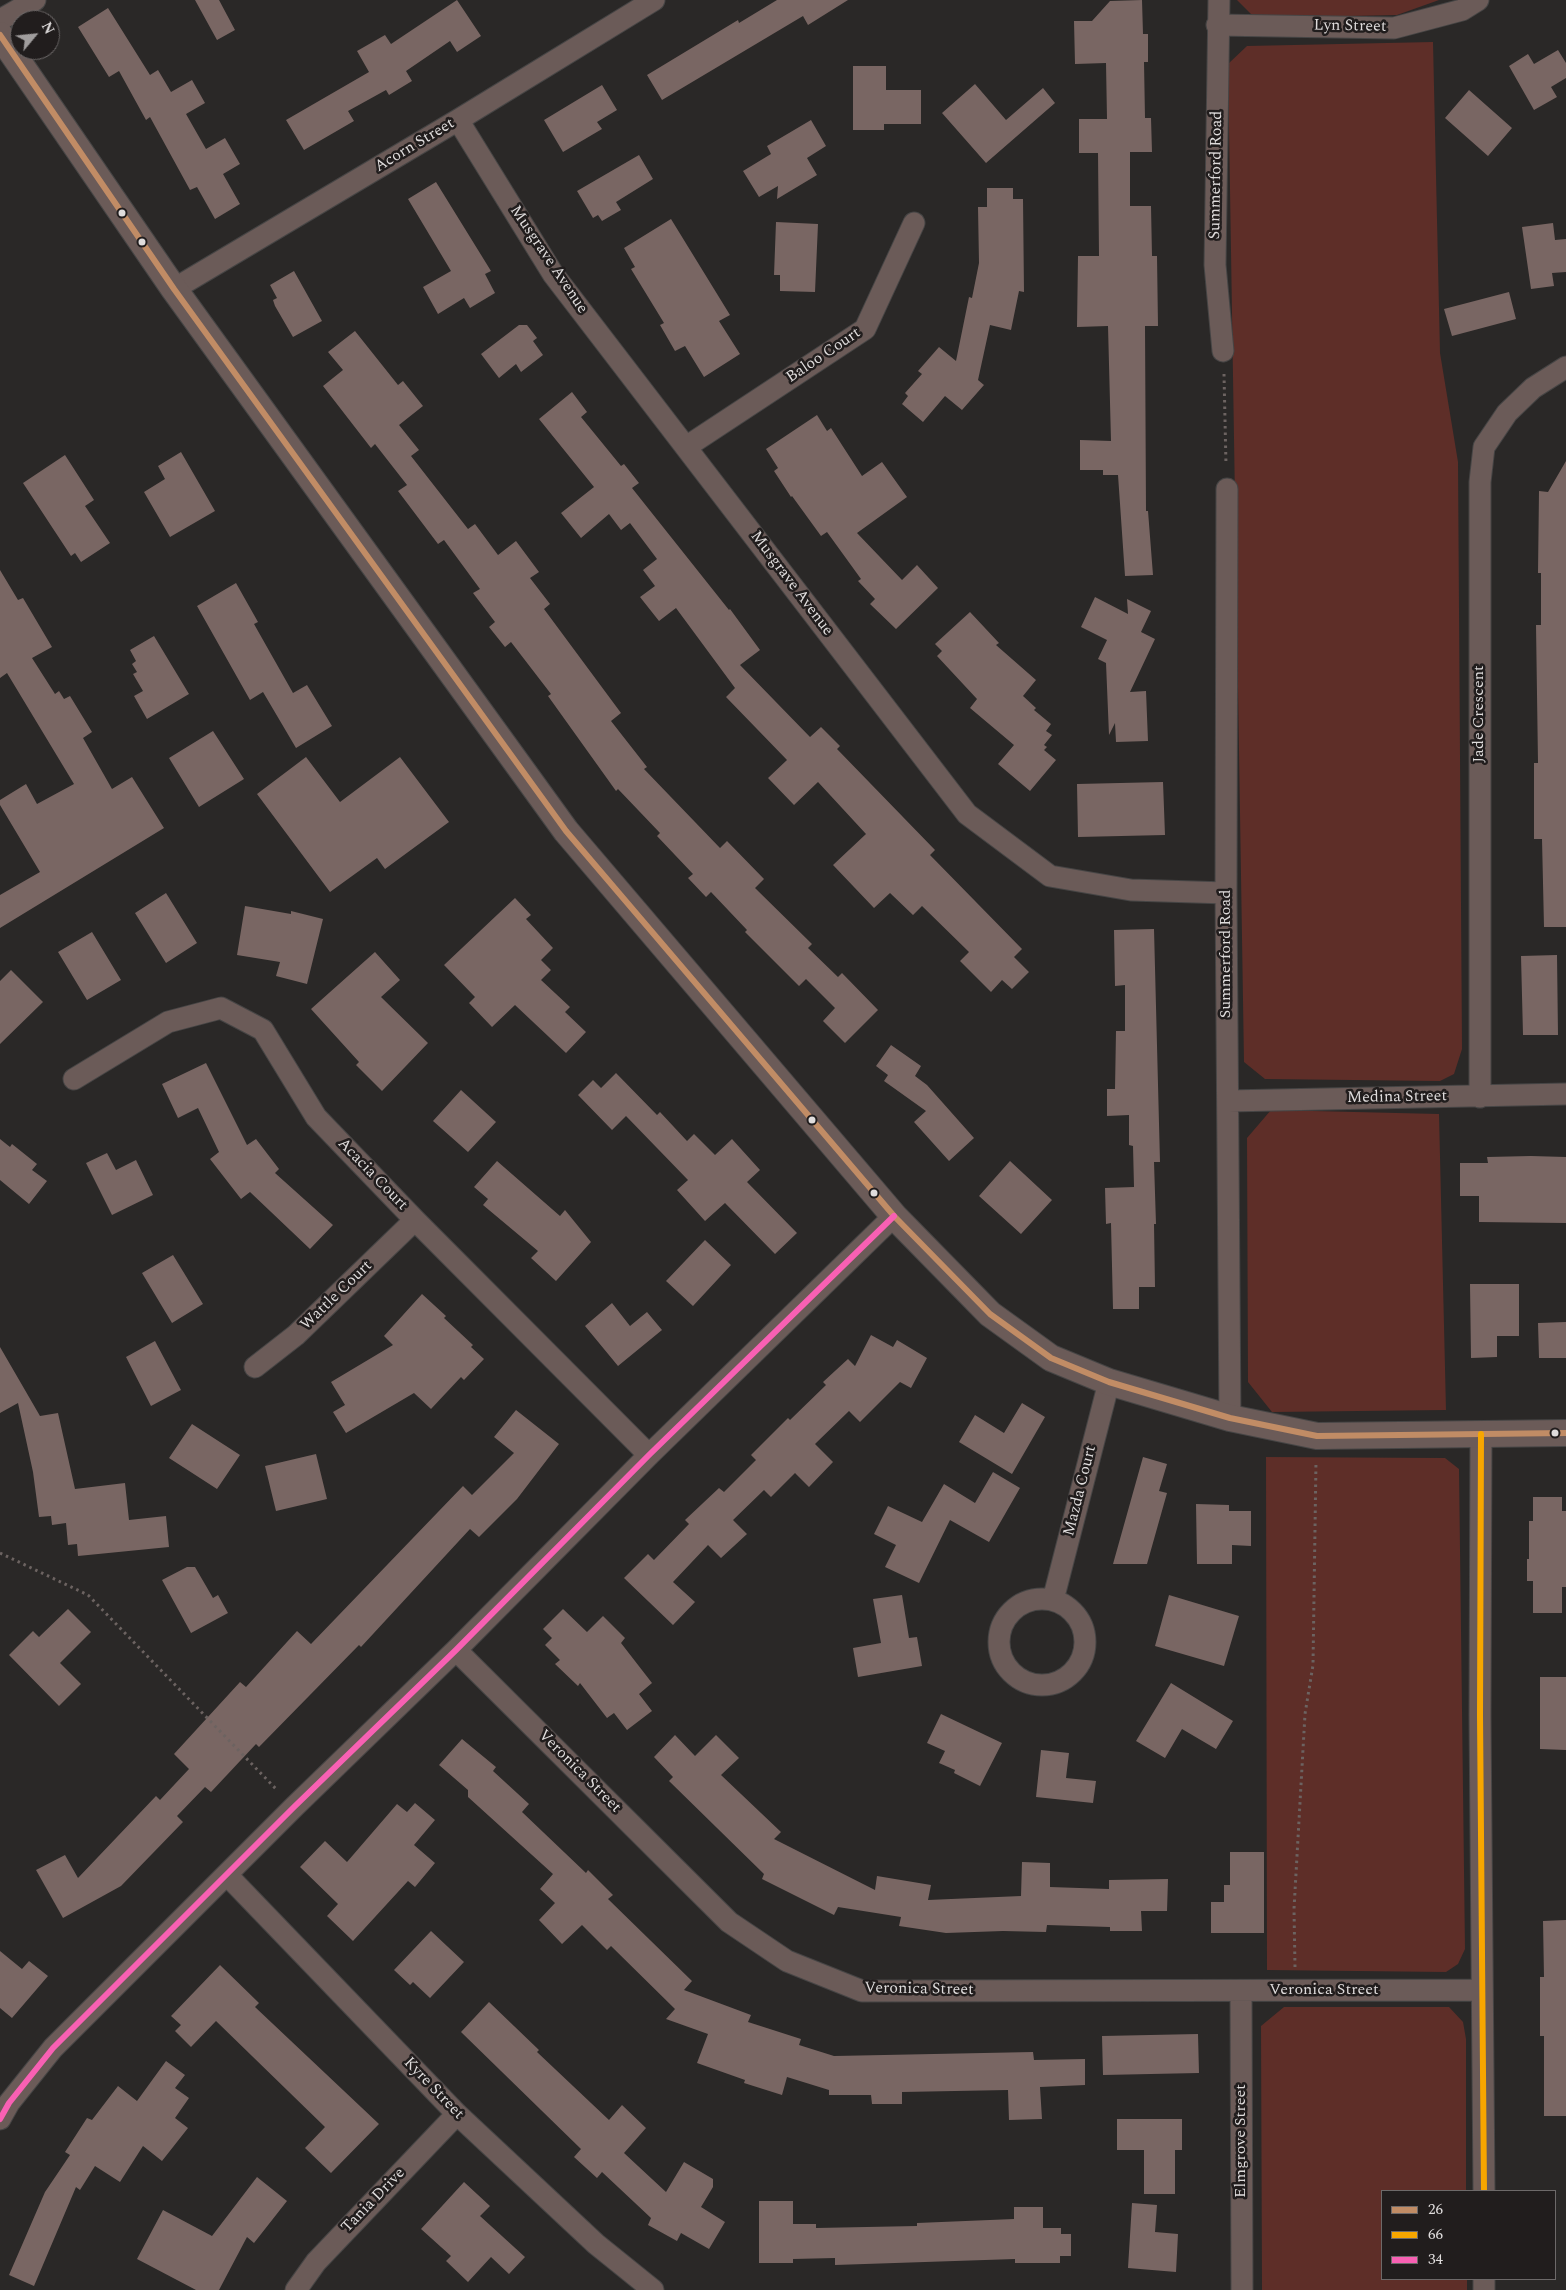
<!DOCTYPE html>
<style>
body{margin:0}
#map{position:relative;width:1566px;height:2290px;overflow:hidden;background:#2a2827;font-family:Spectral,serif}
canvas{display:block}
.legend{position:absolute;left:1381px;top:2190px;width:175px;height:90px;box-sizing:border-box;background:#211d1d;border:1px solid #6d6969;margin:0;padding:6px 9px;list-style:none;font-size:15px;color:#dfdcdc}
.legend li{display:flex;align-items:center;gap:10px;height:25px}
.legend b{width:25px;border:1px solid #6d6969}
.north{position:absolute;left:10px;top:10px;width:50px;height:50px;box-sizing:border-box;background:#211d1d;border:1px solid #6d6969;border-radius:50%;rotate:62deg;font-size:14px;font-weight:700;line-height:20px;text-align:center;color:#dfdcdc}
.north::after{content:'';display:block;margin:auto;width:18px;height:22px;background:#a09d9d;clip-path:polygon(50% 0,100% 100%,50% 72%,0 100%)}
</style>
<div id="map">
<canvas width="1566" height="2290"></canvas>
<ul class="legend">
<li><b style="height:6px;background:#c18c65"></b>26</li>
<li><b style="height:6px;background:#f7a600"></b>66</li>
<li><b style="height:6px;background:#f860b3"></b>34</li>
</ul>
<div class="north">N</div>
</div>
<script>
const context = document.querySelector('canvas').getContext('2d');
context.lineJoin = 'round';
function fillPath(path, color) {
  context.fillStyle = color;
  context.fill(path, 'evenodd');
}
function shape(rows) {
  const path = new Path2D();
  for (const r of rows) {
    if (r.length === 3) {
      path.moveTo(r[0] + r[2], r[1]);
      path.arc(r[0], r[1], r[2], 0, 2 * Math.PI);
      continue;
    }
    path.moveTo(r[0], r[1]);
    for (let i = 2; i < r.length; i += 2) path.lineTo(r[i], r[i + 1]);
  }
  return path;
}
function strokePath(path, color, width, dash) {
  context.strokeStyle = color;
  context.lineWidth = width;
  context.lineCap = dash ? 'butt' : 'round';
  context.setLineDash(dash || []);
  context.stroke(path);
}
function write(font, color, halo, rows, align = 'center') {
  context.font = font + ' Spectral,serif';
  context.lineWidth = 5;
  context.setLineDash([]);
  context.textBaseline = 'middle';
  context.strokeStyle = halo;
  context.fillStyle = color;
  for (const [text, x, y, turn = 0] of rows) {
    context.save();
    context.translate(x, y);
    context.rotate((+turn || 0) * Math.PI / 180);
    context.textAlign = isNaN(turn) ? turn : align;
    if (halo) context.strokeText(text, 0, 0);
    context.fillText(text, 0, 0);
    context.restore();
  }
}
const green = shape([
 [1237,0,1439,0,1397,15,1255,18],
 [1433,42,1440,353,1458,462,1462,1049,1454,1074,1440,1081,1265,1079,1244,1062,1228,64,1247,46],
 [1271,1110,1439,1114,1446,1410,1272,1412,1248,1382,1247,1138],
 [1266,1457,1445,1458,1459,1469,1465,1949,1458,1964,1446,1972,1267,1970],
 [1284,2007,1449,2007,1463,2022,1466,2039,1466,2191,1382,2191,1382,2279,1467,2279,1467,2290,1262,2290,1261,2026]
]);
const building = shape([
 [195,0,219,0,235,30,217,40],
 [457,0,481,36,457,52,450,41,406,71,412,81,389,95,386,90,348,111,354,121,304,150,286,120,369,72,357,51,385,35,391,44],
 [777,0,848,0,808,25,803,16,662,100,647,75,738,20,739,23],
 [1142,0,1143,34,1148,34,1148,62,1144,62,1145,118,1151,118,1152,152,1130,152,1130,206,1151,206,1152,256,1157,256,1158,326,1145,326,1146,511,1148,511,1153,575,1125,576,1118,475,1103,475,1103,470,1080,470,1080,440,1111,441,1108,326,1077,327,1078,256,1099,256,1098,153,1079,153,1079,119,1107,119,1106,63,1075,64,1074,21,1092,21,1110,1],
 [108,8,150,75,158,70,171,92,192,80,205,103,186,114,206,149,225,138,240,164,223,174,240,204,215,219,197,187,190,190,150,117,146,120,119,71,109,77,78,27],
 [1558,50,1566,63,1566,78,1551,87,1557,97,1534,110,1509,66,1528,54,1534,64],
 [853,66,886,66,886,90,921,90,921,124,884,124,884,130,853,130],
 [975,84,1006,120,1043,88,1055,103,986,163,942,113],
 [602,85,617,110,597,122,602,129,563,152,544,120],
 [1469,90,1512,128,1488,156,1445,118],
 [811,120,826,146,807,158,817,175,777,199,778,186,759,197,743,171,771,154,767,146],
 [639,155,653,179,616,202,621,210,602,221,598,215,593,218,577,191],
 [436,182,491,271,485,274,495,293,470,308,464,298,438,314,423,287,451,271,408,199],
 [987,188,1013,188,1013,199,1023,199,1024,292,1019,291,1011,330,990,325,978,380,984,385,962,410,945,396,923,422,902,404,908,396,905,393,922,374,918,371,939,347,956,361,969,297,972,298,979,263,978,207,987,207],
 [671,219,730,315,719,321,740,354,704,377,685,346,675,351,660,325,664,323,631,269,635,267,624,248],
 [776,222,818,224,815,292,780,291,780,275,774,275],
 [1553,223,1555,240,1566,239,1566,272,1552,273,1554,286,1531,289,1522,227],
 [294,271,322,321,293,337,275,306,273,300,277,298,270,285],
 [1509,292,1516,319,1452,336,1444,309],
 [519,325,527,325,537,338,533,341,543,355,521,372,516,364,499,378,481,354],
 [355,331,398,385,403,381,423,406,399,425,419,450,411,456,468,529,475,524,498,555,516,541,539,572,530,578,550,604,544,609,621,713,611,721,647,767,644,769,720,848,727,841,764,879,755,888,812,944,808,948,838,977,842,973,878,1010,845,1043,823,1021,835,1008,806,979,799,986,745,932,747,930,711,892,706,897,688,878,693,874,657,836,660,833,618,789,616,791,548,696,551,694,511,642,505,647,489,627,495,622,473,593,480,589,444,540,438,544,398,491,407,485,375,444,371,448,323,386,343,370,328,352],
 [572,392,587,412,581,417,621,466,624,464,639,483,632,488,729,610,730,609,760,650,740,665,810,737,821,727,840,746,837,749,935,850,930,855,1022,949,1014,957,1029,972,1012,989,1002,980,991,992,960,961,969,952,922,906,913,915,890,893,874,908,833,865,866,834,818,782,794,805,768,778,787,760,726,697,735,688,676,608,659,621,640,597,655,586,643,570,657,559,630,523,621,530,609,514,581,538,561,513,594,487,539,419],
 [817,415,827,431,831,428,862,476,882,462,907,497,857,533,902,580,917,565,938,588,896,629,870,604,875,599,858,581,861,579,827,532,821,536,792,496,791,497,774,471,778,468,766,449],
 [181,452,215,511,170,537,144,492,165,479,158,466],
 [65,455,94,500,85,506,110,543,81,562,75,553,71,556,23,483],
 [1566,461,1566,927,1544,927,1542,839,1534,839,1534,763,1538,763,1536,625,1541,625,1541,573,1538,573,1539,491,1548,492],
 [0,570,18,600,23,598,52,647,32,658,55,694,59,691,64,699,70,696,92,732,83,738,112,789,132,777,164,828,0,928,0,895,40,872,0,805,0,800,26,784,37,804,74,784,7,673,0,678],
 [236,583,258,622,254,624,293,693,307,685,332,726,296,748,263,692,250,700,197,606],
 [1095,597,1128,614,1127,599,1151,611,1141,632,1155,639,1130,692,1146,691,1148,741,1116,742,1115,723,1109,735,1106,663,1098,659,1107,640,1081,627],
 [970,612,999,643,996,645,1036,680,1023,696,1036,708,1034,710,1051,724,1046,731,1052,735,1044,745,1047,747,1044,750,1056,760,1030,791,998,764,1014,745,970,708,977,699,937,656,942,651,935,644],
 [154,636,189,694,147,719,134,696,143,691,133,674,137,672,132,664,136,661,130,650],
 [213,731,244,779,199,807,169,758],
 [306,757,340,802,400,757,449,822,385,869,377,858,330,892,257,794],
 [1163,782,1165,835,1078,837,1077,784],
 [166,893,197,943,166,963,135,913],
 [515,898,531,915,526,919,553,948,541,960,551,970,541,980,570,1007,565,1012,586,1032,566,1053,515,1005,492,1027,469,1003,475,997,444,965],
 [245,906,291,914,291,911,323,919,307,984,276,976,280,962,237,955],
 [1154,929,1160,1162,1154,1162,1156,1224,1154,1224,1155,1287,1139,1287,1139,1309,1113,1309,1111,1223,1106,1224,1105,1188,1134,1187,1133,1146,1129,1145,1129,1115,1107,1116,1107,1089,1115,1089,1116,1031,1125,1031,1125,985,1115,986,1114,930],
 [92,932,121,980,87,1000,58,952],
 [375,952,400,980,381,997,428,1043,382,1091,356,1065,359,1062,311,1009],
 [1557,955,1558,1035,1523,1035,1521,956],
 [11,970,43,1002,0,1044,0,981],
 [891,1045,921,1066,915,1076,927,1085,974,1138,949,1161,914,1122,926,1111,884,1081,888,1075,876,1066],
 [206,1063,247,1145,256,1139,279,1169,275,1173,333,1225,310,1249,250,1192,241,1199,210,1159,219,1152,198,1108,178,1118,162,1084],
 [616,1073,657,1115,660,1112,687,1141,694,1134,715,1155,732,1139,760,1170,747,1182,797,1233,775,1254,725,1203,705,1221,677,1190,688,1180,626,1116,612,1130,578,1095,593,1080,601,1088],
 [461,1090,496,1122,468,1152,433,1121],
 [0,1139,10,1147,12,1144,37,1164,32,1170,47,1181,29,1204,0,1180],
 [107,1153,116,1170,136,1160,153,1195,112,1215,86,1163],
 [1531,1156,1566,1157,1566,1223,1479,1222,1479,1196,1460,1196,1460,1163,1488,1163,1487,1157],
 [497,1161,560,1216,565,1210,591,1242,556,1281,531,1258,538,1251,483,1205,488,1199,474,1187],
 [1010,1161,1052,1200,1021,1234,979,1196],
 [705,1240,731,1265,693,1306,666,1281],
 [173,1255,203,1304,172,1323,142,1273],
 [1470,1284,1519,1284,1519,1336,1497,1336,1497,1357,1471,1358],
 [422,1294,446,1316,444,1318,473,1345,471,1347,484,1359,464,1380,461,1377,431,1409,414,1393,346,1433,333,1412,345,1405,331,1382,393,1345,384,1336],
 [612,1303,630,1326,647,1312,662,1330,618,1366,585,1326],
 [1566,1322,1566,1358,1539,1358,1538,1323],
 [871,1335,893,1347,897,1340,927,1358,911,1388,900,1382,860,1422,849,1411,815,1444,833,1462,809,1487,795,1473,771,1497,764,1490,733,1520,747,1534,721,1558,708,1545,673,1582,695,1602,673,1625,624,1578,648,1554,654,1560,689,1524,685,1520,719,1488,724,1492,756,1460,751,1455,788,1418,790,1420,826,1385,823,1382,848,1359,855,1366],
 [155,1341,181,1390,151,1406,126,1357],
 [0,1347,40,1416,58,1413,75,1489,125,1483,129,1520,166,1516,169,1547,78,1556,77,1544,68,1545,66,1523,52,1525,51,1516,39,1517,33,1472,18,1403,0,1413],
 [1022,1403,1045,1417,1012,1474,959,1442,975,1415,1004,1433],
 [516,1410,559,1444,517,1499,479,1537,470,1529,361,1647,359,1645,259,1747,256,1744,211,1792,205,1787,177,1816,183,1822,121,1886,63,1918,36,1870,65,1855,78,1878,156,1796,160,1800,189,1769,174,1754,240,1682,246,1687,297,1631,311,1644,463,1486,472,1495,514,1453,494,1437],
 [192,1424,240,1455,217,1489,169,1458],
 [316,1454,327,1499,276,1511,265,1466],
 [1143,1457,1167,1464,1159,1491,1167,1493,1147,1564,1113,1564],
 [993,1472,1020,1488,989,1542,950,1520,919,1583,885,1567,896,1545,874,1534,888,1506,922,1522,944,1484,975,1503],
 [1533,1497,1562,1497,1562,1511,1566,1511,1566,1587,1562,1587,1562,1613,1533,1613,1533,1581,1527,1581,1527,1559,1529,1559,1529,1521,1533,1521],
 [1196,1504,1229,1505,1229,1511,1251,1511,1251,1546,1232,1545,1232,1564,1197,1564],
 [187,1567,195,1567,213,1598,218,1595,228,1613,191,1633,162,1580],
 [902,1595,909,1638,917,1637,922,1666,858,1677,853,1648,881,1643,873,1599],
 [1169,1595,1239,1616,1224,1666,1155,1646],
 [68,1609,91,1632,60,1663,81,1684,59,1706,9,1655,33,1631,39,1637],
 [563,1609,587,1632,603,1616,625,1638,621,1643,652,1683,639,1694,652,1711,627,1730,614,1713,607,1718,580,1683,578,1686,555,1664,560,1660,545,1645,552,1638,543,1629],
 [1540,1677,1566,1677,1566,1750,1540,1749],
 [1171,1683,1233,1721,1216,1749,1182,1729,1165,1758,1136,1741],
 [941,1714,1002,1743,980,1786,954,1773,955,1770,939,1763,945,1751,927,1743],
 [675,1735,695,1756,716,1735,739,1758,721,1775,781,1832,774,1839,875,1890,877,1876,931,1885,928,1900,1021,1896,1022,1862,1050,1863,1050,1887,1109,1889,1109,1880,1168,1879,1167,1911,1141,1911,1142,1931,1110,1931,1110,1927,1047,1925,1046,1932,1003,1931,946,1933,899,1926,901,1917,838,1907,834,1915,762,1879,764,1874,669,1781,673,1777,654,1757],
 [462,1739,496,1767,493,1771,529,1804,522,1812,586,1873,588,1870,613,1895,608,1899,692,1981,684,1990,751,2015,748,2022,801,2039,799,2045,834,2056,1033,2052,1034,2060,1085,2059,1085,2085,1040,2087,1042,2119,1009,2120,1008,2090,902,2092,902,2104,872,2104,871,2095,829,2095,829,2090,787,2077,782,2095,744,2083,745,2080,697,2063,708,2034,666,2019,675,2009,611,1946,607,1950,582,1925,562,1944,539,1920,555,1903,540,1889,553,1874,468,1797,468,1790,439,1765],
 [1041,1750,1069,1753,1066,1778,1096,1781,1093,1803,1036,1797],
 [415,1803,435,1820,414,1845,435,1863,415,1887,408,1881,353,1941,327,1916,338,1904,300,1867,325,1841,347,1862,397,1804,407,1812],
 [1230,1852,1264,1852,1264,1933,1211,1933,1211,1902,1224,1902,1224,1885,1230,1885],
 [1566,1920,1566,2116,1544,2116,1544,2036,1540,2036,1540,1977,1544,1977,1543,1921],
 [431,1931,464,1962,430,1998,413,1982,410,1985,394,1970],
 [0,1951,22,1969,29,1961,48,1976,12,2018,0,2008],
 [220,1965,259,2003,255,2007,379,2124,331,2173,305,2148,325,2127,216,2021,191,2047,175,2031,181,2025,171,2016],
 [489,2002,539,2050,537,2052,609,2120,622,2105,646,2128,624,2153,666,2192,684,2162,713,2179,713,2187,701,2207,725,2222,709,2249,681,2233,677,2241,648,2225,651,2218,602,2172,597,2178,574,2157,581,2149,461,2032],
 [1198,2034,1199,2073,1103,2075,1102,2036],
 [166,2061,185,2075,175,2088,189,2098,175,2118,188,2128,162,2161,143,2146,120,2182,95,2166,80,2190,76,2187,34,2286,9,2275,45,2192,70,2155,65,2152,87,2118,92,2120,118,2086,137,2101],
 [1117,2119,1182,2119,1182,2150,1175,2150,1175,2194,1144,2194,1144,2150,1117,2150],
 [257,2177,287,2201,254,2243,247,2237,219,2290,196,2290,137,2259,163,2210,212,2236],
 [464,2182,490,2206,480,2216,525,2257,509,2274,491,2257,468,2282,446,2261,451,2256,421,2229],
 [759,2201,793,2201,793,2224,816,2224,816,2228,917,2226,917,2223,1014,2219,1014,2207,1043,2207,1043,2228,1061,2228,1061,2234,1071,2234,1071,2256,1060,2256,1060,2263,1015,2263,1015,2259,835,2265,835,2258,793,2259,793,2263,759,2263],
 [1132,2203,1157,2205,1155,2232,1178,2234,1176,2272,1128,2268]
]);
const path = shape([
 [1224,374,1226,465],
 [0,1553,88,1595,278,1791],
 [1295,1967,1294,1909,1305,1714,1313,1665,1316,1461]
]);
const minor = shape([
 [1219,0,1215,265,1223,351],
 [0,20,35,0],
 [1217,25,1394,28,1462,10,1478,0],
 [458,120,553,274,967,814,1050,876,1131,890,1226,893],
 [174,289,458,120,654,0],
 [686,447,865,329,914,223],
 [1227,489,1226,893,1230,1418],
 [74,1079,168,1022,221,1008,263,1030,316,1117,415,1220,649,1455],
 [1480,1097,1480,482,1484,447,1507,413,1533,388,1566,367],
 [1228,1101,1566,1094],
 [255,1367,296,1335,415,1220],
 [1481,1434,1480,1715,1484,2191],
 [1042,1642,43],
 [1053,1600,1109,1382],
 [456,1650,729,1922,787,1961,862,1991,1482,1990],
 [227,1875,457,2114,596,2244,653,2290],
 [1241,1991,1242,2290],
 [0,2119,9,2103,53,2048,294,1807,456,1650,649,1455,894,1216],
 [1484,2279,1484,2290],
 [296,2290,316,2262,457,2114]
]);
const tertiary = shape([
 [0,35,174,289,566,831,894,1216,990,1314,1051,1358,1109,1382,1230,1418,1317,1436,1566,1433]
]);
const bus1 = shape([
 [0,35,174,289,566,831,894,1216,990,1314,1051,1358,1109,1382,1230,1418,1317,1436,1566,1433]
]);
const bus2 = shape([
 [1481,1434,1480,1715,1484,2191]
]);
const bus3 = shape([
 [0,2119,9,2103,53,2048,294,1807,456,1650,649,1455,894,1216]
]);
const markers = [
 [122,213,4.5,"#dfdcdc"],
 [142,242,4.5,"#dfdcdc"],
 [812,1120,4.5,"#dfdcdc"],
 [874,1193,4.5,"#dfdcdc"],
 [1555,1433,4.5,"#dfdcdc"]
];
const streetNames = [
 ["Lyn Street",1350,27,1],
 ["Acorn Street",415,146,-31],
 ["Summerford Road",1217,175,-89],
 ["Musgrave Avenue",548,260,56],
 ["Baloo Court",824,356,-34],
 ["Musgrave Avenue",791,584,53],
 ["Jade Crescent",1480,714,-90],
 ["Summerford Road",1227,954,-90],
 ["Medina Street",1397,1098,-1],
 ["Acacia Court",372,1175,46],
 ["Wattle Court",337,1296,-44],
 ["Mazda Court",1081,1491,-76],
 ["Veronica Street",579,1772,45],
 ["Veronica Street",919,1990,1],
 ["Veronica Street",1324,1991],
 ["Kyre Street",433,2089,46],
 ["Elmgrove Street",1242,2141,-90],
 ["Tania Drive",374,2201,-46]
];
fillPath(green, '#5e2e28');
fillPath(building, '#796663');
strokePath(minor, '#464545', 23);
strokePath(tertiary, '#464545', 28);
strokePath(path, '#6c6361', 3, [2.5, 4]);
strokePath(minor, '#6b5b58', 21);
strokePath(tertiary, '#6b5b58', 26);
strokePath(bus1, '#c18c65', 6);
strokePath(bus2, '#f7a600', 6);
strokePath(bus3, '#f860b3', 6);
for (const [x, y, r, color] of markers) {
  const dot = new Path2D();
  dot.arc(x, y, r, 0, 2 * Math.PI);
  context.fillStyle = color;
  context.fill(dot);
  strokePath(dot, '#211d1d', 2);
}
write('16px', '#dfdcdc', '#211d1d', streetNames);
</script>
